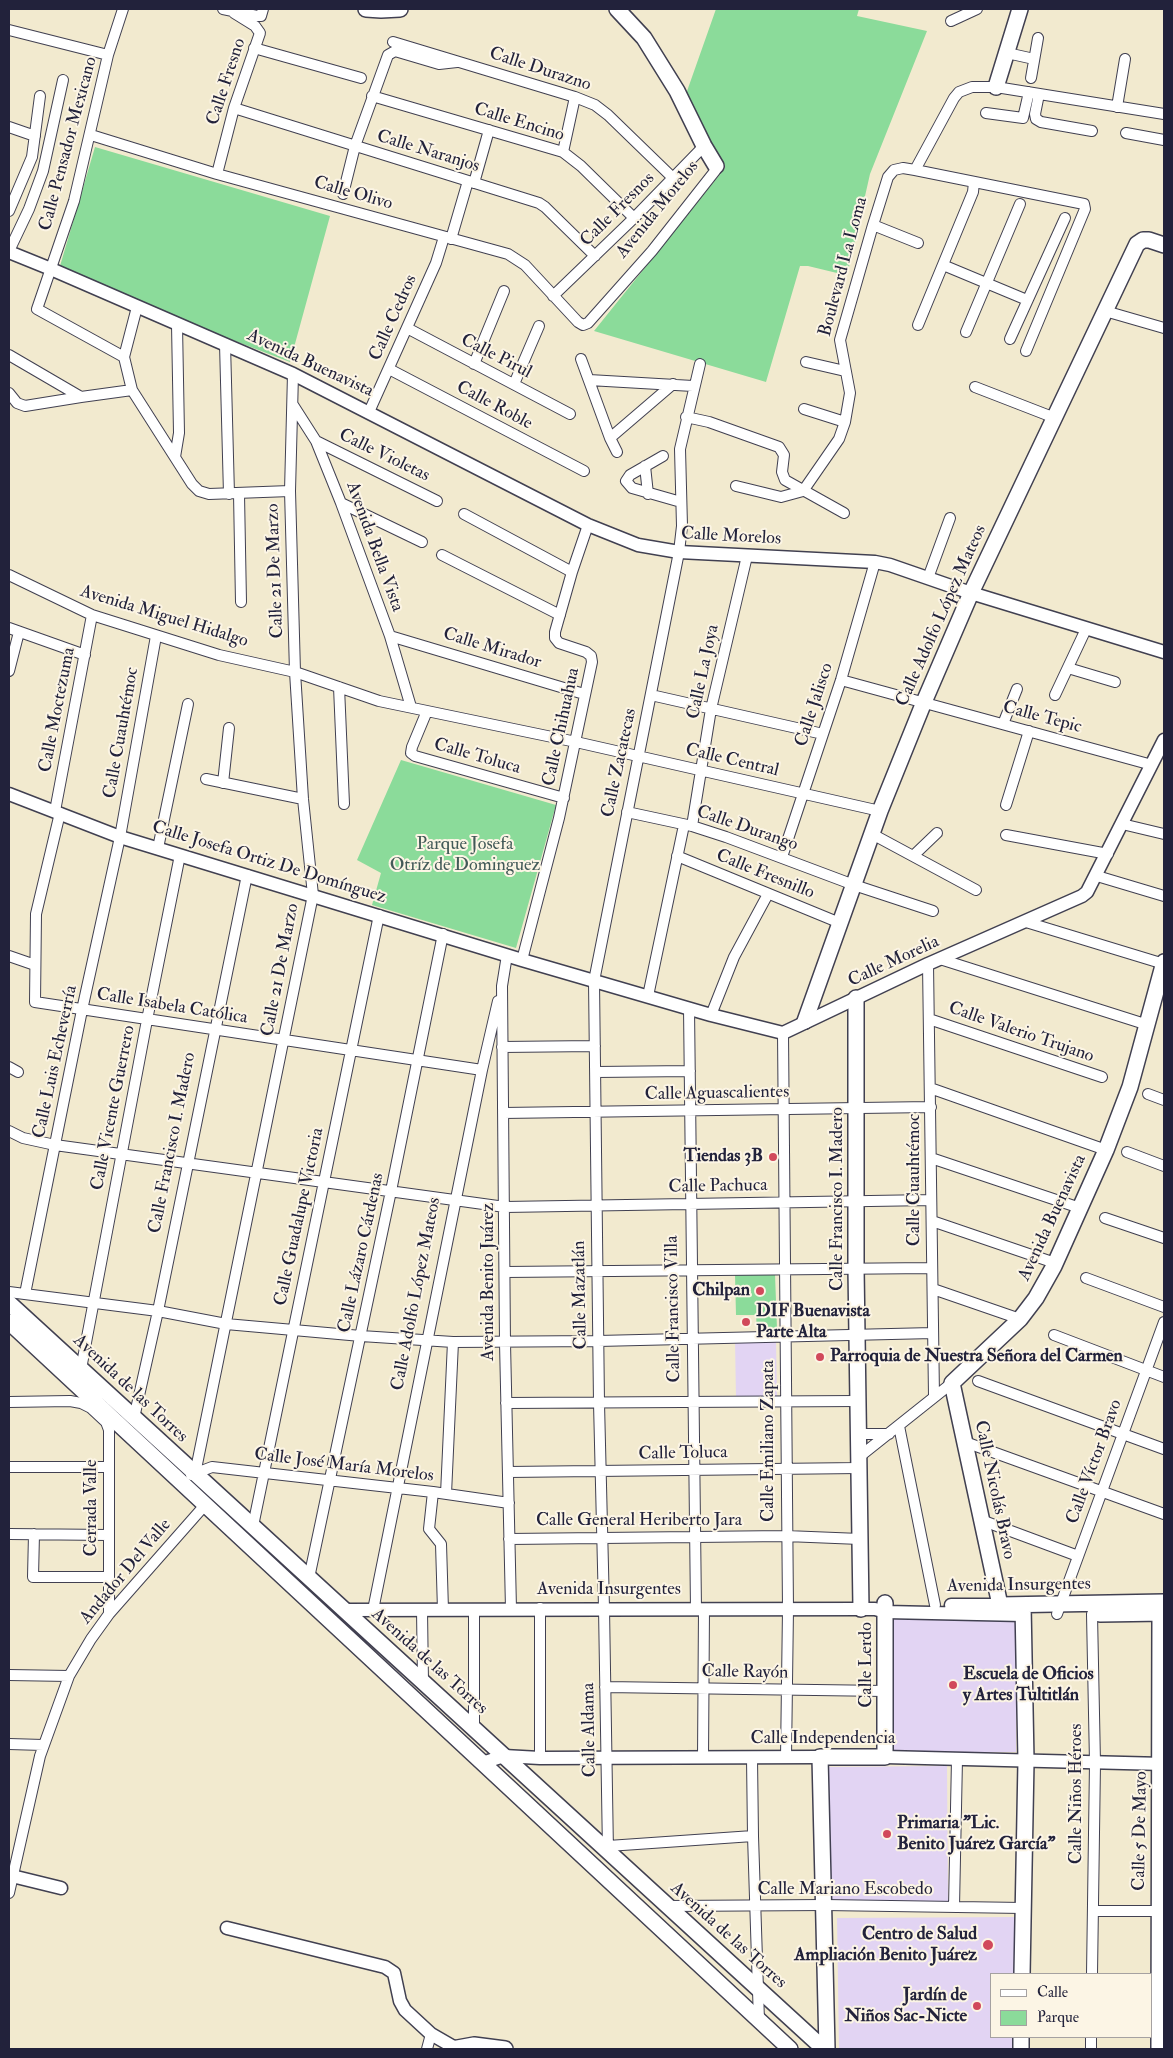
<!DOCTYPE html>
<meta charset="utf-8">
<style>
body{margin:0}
#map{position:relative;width:1173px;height:2058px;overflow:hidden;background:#f2eacf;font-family:"IM FELL Double Pica",serif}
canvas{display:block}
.frame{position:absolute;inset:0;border:10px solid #22223b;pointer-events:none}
.legend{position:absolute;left:990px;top:1973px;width:162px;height:65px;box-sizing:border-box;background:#fcf5e5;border:1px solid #a5a1a1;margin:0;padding:6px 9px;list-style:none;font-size:15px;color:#22223b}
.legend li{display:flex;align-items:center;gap:10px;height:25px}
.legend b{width:25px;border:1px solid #a5a1a1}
</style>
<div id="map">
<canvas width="1173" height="2058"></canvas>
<div class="frame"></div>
<ul class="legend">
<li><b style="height:6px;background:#fff"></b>Calle</li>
<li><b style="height:14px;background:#8bdb9a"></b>Parque</li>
</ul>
</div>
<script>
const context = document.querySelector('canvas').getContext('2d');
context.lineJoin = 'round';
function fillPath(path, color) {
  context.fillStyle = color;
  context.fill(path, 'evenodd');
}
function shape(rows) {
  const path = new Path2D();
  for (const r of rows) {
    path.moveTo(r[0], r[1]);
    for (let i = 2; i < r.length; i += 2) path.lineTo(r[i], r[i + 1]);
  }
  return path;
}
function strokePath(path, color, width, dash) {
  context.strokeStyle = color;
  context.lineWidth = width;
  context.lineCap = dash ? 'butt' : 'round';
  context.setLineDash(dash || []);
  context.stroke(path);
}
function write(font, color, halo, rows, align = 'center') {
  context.font = font + ' "IM FELL Double Pica",serif';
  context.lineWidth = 4;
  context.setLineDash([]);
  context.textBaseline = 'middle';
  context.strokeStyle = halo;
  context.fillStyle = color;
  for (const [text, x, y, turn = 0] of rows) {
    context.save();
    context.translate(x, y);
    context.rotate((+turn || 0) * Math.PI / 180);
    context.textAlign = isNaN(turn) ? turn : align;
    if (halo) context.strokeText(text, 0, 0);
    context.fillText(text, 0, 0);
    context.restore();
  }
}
const built = shape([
 [776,1339,777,1397,736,1398,735,1340],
 [889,1617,1016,1617,1016,1752,890,1752],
 [947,1766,948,1901,828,1902,826,1767],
 [1014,1917,1014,1974,992,1974,992,2037,1013,2037,1013,2049,839,2049,837,1918]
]);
const green = shape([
 [716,9,859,9,857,16,927,31,870,174,849,267,844,272,837,273,808,266,800,266,766,382,594,331,725,168,686,94],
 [95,147,330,216,290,362,193,325,60,266],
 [401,760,556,805,516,948,372,905,381,873,357,860],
 [775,1274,777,1329,757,1330,756,1315,736,1315,735,1275]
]);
const minor = shape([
 [123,9,108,55,74,201,37,309,124,357],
 [223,9,257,16,261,16,263,9],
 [951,21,977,9],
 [9,30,108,55],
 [393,42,575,97,595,105,608,115,673,178],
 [254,48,361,78],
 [1007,53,1034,59],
 [1031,78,1038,38],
 [1039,94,1035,114,1036,119,1041,122,1092,131],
 [372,96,563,152,581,166,634,218],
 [1117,107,1125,59],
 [234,108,539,203,545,207,595,256],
 [986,113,1023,118,1029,92],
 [9,127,35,136],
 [1126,133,1164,140],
 [91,135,217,174,508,254,525,265,578,322,583,325,588,323,652,251,715,171,716,166],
 [563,152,575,97],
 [915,170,954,98,959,92,972,87,996,87,1164,114],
 [217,174,234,108,260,33,255,26,234,13],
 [474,183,489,130],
 [343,194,355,146,388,55,395,51,439,64,457,62],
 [9,211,32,157,40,96],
 [873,225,918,243],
 [451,239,468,181],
 [9,251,29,209,43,171,63,80],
 [943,265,1027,300],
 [553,296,634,218,704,146],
 [137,307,124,357,132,390,192,484,199,491,209,494,290,491],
 [1105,311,1164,328],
 [918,325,973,192,974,182],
 [407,328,570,414],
 [966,332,1020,204],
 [1010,339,1065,218],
 [225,344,229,494],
 [9,355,81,397,132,390],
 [581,359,610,438,617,452],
 [806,362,845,371],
 [474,364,504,291],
 [389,369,584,471],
 [589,380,693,386],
 [514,384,539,326],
 [975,387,1055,418],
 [9,393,17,403,25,406,81,397],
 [293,405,316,441,341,503,390,636,411,707],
 [804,409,845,422],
 [369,412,436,263,444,237],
 [686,417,709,422,779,447,784,455,782,472,785,480,844,513],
 [610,438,673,384],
 [316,441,437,501],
 [663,456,630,475,626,481,632,488,681,502],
 [175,457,179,433,177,325],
 [645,466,648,494],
 [736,486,781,497,803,491,839,439,845,422,850,393,840,340,873,225,888,177,894,170,903,168,915,170,1084,204,1085,209,1026,351],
 [239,494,241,602],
 [341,503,422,542],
 [464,514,572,572],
 [442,555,560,615],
 [9,575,92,615,219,655,295,672,379,701,576,742,880,811],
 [928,578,950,518],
 [9,628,85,655],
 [390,636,584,694],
 [1068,668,1115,682],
 [9,671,19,632],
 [841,680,1152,765],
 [339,687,344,804],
 [651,695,823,734],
 [1055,695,1086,629],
 [427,711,412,747,411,753,415,756,564,798],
 [1003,724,1017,689],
 [206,779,303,799],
 [223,783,229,728],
 [1006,805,1029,731],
 [55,811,92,615],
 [627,812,692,826,726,837,854,885,933,911],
 [60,813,36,914,35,1002,482,1070],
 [1122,824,1164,834],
 [692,826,711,709,747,556],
 [872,834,976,890],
 [1006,835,1108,854],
 [158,848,188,704],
 [677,856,840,923],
 [913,856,937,833],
 [782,857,841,680,875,562],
 [1097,876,1164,896],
 [1026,922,1164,964],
 [507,955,502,986,505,1343,511,1609],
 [9,956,35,965],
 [940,959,1148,1025],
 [522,960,559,818,592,662,591,656,586,652,559,643,555,638,555,632,572,572,588,525],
 [928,964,934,1396],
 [648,996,684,825],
 [689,1008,696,1609],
 [711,1015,734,957,768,894],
 [929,1019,1102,1077],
 [783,1033,788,1609,786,1757],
 [502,1047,595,1046],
 [9,1067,18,1072],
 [596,1072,690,1071],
 [930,1088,1106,1150],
 [1148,1094,1164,1100],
 [503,1113,931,1107],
 [9,1131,23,1138,55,1145,505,1207,931,1200],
 [1127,1152,1164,1166],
 [931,1158,1080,1208],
 [1105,1218,1164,1238],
 [932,1221,1055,1263],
 [505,1272,932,1268],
 [1086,1278,1164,1307],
 [933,1289,1020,1319],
 [9,1292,158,1311,226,1324,361,1336,453,1342,598,1341,933,1333],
 [25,1294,82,1010,120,837,156,636],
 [1054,1335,1164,1377],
 [81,1369,147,1020,180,855],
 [978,1381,1164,1449],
 [9,1402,70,1401,81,1403,91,1408,106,1422,109,1430,109,1614],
 [506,1403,858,1401],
 [134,1418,158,1311,247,875],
 [899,1426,935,1605],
 [858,1434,889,1434],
 [965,1442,1164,1514],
 [859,1457,952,1383],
 [9,1467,109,1467],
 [508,1472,859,1468],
 [195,1474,313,895,303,799,295,672,290,491,293,374],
 [191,1475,212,1467,433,1492,509,1503],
 [433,1492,429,1529,441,1544,443,1610],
 [446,1494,453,1342],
 [981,1520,1078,1556],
 [253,1526,379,915],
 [9,1534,109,1535],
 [34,1534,33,1577,108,1577],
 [509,1539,786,1536,860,1539],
 [309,1578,391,1191,443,934],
 [540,1608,540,1758],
 [373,1610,482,1070,498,1001],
 [422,1610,423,1682],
 [1057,1614,1164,1322],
 [1092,1614,1095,1763,1092,1974],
 [9,1675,69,1676],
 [605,1687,885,1691],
 [474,1729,474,1610],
 [9,1744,43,1745],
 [703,1758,704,1609],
 [752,1758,753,1836,759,2021],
 [608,1846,753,1836],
 [608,1852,604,1608,599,1403,594,981,679,552,682,526,680,449,700,364],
 [9,1893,40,1756,69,1676,91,1639,109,1614,205,1505],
 [667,1906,825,1905,1023,1908],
 [954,1907,957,1759],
 [1093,1911,1164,1911],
 [427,2049,431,2034],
 [1091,2049,1091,2037]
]);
const tertiary = shape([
 [9,252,51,269,293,374,588,525,638,545,679,552,875,562,890,565,971,593,1164,652],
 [9,794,120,837,522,960,711,1015,783,1033,928,964,1082,896,1087,892,1164,740],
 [951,1605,1000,1605],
 [344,1610,861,1609,875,1609,886,1612,1023,1615],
 [885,1757,1164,1764],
 [482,1763,504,1756,540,1758,820,1757],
 [9,1873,12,1876,61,1888],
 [227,1928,385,1967,394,1973,400,2001,405,2010,431,2034,457,2049]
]);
const secondary = shape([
 [366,9,381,10,400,9],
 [617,9,644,38,677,91,704,146,716,166],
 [996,87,1020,9],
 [1164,962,1130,1087,1106,1150,1054,1266,1036,1298,1020,1319,952,1383,1000,1605,1164,1602],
 [856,998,856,1268,861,1609],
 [805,1021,880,811,924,702,971,593,1137,244,1143,240,1149,240,1164,245],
 [9,1303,824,2049],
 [9,1322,790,2049],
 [1100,1614,1164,1613],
 [1022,1974,1026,1761,1023,1605],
 [452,2049,474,2045,505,2049],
 [827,2049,820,1757,885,1757,885,1603],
 [1021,2049,1021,2037],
 [1159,2049,1160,1613]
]);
const markers = [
 [773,1157,5,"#d1495b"],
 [760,1291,5,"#d1495b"],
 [746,1322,5,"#d1495b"],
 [820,1357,5,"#d1495b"],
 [953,1685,5,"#d1495b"],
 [887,1834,5,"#d1495b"],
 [988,1945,6,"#d1495b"],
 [977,2006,5,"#d1495b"]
];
const streetNames = [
 ["Calle Durazno",540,70,18],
 ["Calle Fresno",227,82,-72],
 ["Calle Encino",519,123,17],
 ["Calle Pensador Mexicano",69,144,-75],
 ["Calle Naranjos",428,152,17],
 ["Calle Olivo",353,194,16],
 ["Calle Fresnos",618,210,-45],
 ["Avenida Morelos",658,210,-51],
 ["Boulevard La Loma",844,267,-75],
 ["Calle Cedros",394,318,-66],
 ["Calle Pirul",496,357,27],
 ["Avenida Buenavista",310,364,25],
 ["Calle Roble",494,406,28],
 ["Calle Violetas",384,456,26],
 ["Calle Morelos",731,537,3],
 ["Avenida Bella Vista",374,547,70],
 ["Calle 21 De Marzo",276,571,-92],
 ["Calle Adolfo López Mateos",942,616,-66],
 ["Avenida Miguel Hidalgo",164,617,17],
 ["Calle Mirador",492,649,17],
 ["Calle La Joya",704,672,-78],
 ["Calle Jalisco",815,705,-72],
 ["Calle Moctezuma",58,710,-79],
 ["Calle Tepic",1042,718,15],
 ["Calle Chihuahua",562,727,-78],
 ["Calle Cuauhtémoc",122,733,-80],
 ["Calle Toluca",477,757,16],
 ["Calle Central",732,761,13],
 ["Calle Zacatecas",620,763,-78],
 ["Calle Durango",747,829,19],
 ["Calle Josefa Ortiz De Domínguez",269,863,17],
 ["Calle Fresnillo",765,875,22],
 ["Calle Morelia",894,962,-25],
 ["Calle 21 De Marzo",281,970,-79],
 ["Calle Isabela Católica",172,1007,9],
 ["Calle Valerio Trujano",1021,1033,19],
 ["Calle Luis Echeverría",56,1062,-78],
 ["Calle Aguascalientes",717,1094,-1],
 ["Calle Vicente Guerrero",114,1108,-79],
 ["Calle Francisco I. Madero",173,1143,-79],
 ["Calle Cuauhtémoc",915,1180,-90],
 ["Calle Pachuca",718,1187,-1],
 ["Calle Francisco I. Madero",838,1199,-90],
 ["Calle Guadalupe Victoria",300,1217,-78],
 ["Avenida Buenavista",1053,1218,-65],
 ["Calle Lázaro Cárdenas",362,1253,-78],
 ["Avenida Benito Juárez",489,1282,-90],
 ["Calle Adolfo López Mateos",417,1294,-79],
 ["Calle Mazatlán",581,1295,-91],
 ["Calle Francisco Villa",674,1309,-91],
 ["Avenida de las Torres",130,1389,43],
 ["Calle Emiliano Zapata",769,1441,-90],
 ["Calle Toluca",683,1454,-1],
 ["Calle Víctor Bravo",1095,1462,-70],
 ["Calle José María Morelos",344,1466,7],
 ["Calle Nicolás Bravo",994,1490,78],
 ["Cerrada Valle",92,1508,-90],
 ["Calle General Heriberto Jara",639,1521],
 ["Andador Del Valle",126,1572,-50],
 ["Avenida Insurgentes",1019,1586,-1],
 ["Avenida Insurgentes",609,1590],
 ["Avenida de las Torres",429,1662,42],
 ["Calle Lerdo",867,1665,-90],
 ["Calle Rayón",745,1673,1],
 ["Calle Aldama",590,1730,-91],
 ["Calle Independencia",823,1739],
 ["Calle Niños Héroes",1077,1794,-90],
 ["Calle 5 De Mayo",1141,1831,-89],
 ["Calle Mariano Escobedo",845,1890],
 ["Avenida de las Torres",728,1936,42]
];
const parkNames = [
 ["Parque Josefa",465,845],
 ["Otríz de Dominguez",465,866]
];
const poiNames = [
 ["Tiendas 3B",763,1157],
 ["Chilpan",750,1291],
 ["DIF Buenavista",756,1312,"left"],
 ["Parte Alta",756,1333,"left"],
 ["Parroquia de Nuestra Señora del Carmen",830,1357,"left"],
 ["Escuela de Oficios",963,1675,"left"],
 ["y Artes Tultitlán",963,1696,"left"],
 ["Primaria \"Lic.",897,1824,"left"],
 ["Benito Juárez García\"",897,1845,"left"],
 ["Centro de Salud",977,1935],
 ["Ampliación Benito Juárez",977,1956],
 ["Jardín de",967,1996],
 ["Niños Sac-Nicte",967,2017]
];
fillPath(built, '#e2d4f3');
fillPath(green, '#8bdb9a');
strokePath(minor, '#414051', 12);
strokePath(tertiary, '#414051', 15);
strokePath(secondary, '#414051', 18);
strokePath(minor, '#fff', 10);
strokePath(tertiary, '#fff', 12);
strokePath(secondary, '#fff', 15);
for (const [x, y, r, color] of markers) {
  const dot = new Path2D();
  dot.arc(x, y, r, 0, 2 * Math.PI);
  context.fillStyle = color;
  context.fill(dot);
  strokePath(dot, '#fcf5e5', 2);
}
write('18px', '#22223b', '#fcf5e5', streetNames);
write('18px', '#425a58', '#fcf5e5', parkNames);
write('bold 18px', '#22223b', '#fcf5e5', poiNames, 'right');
</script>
